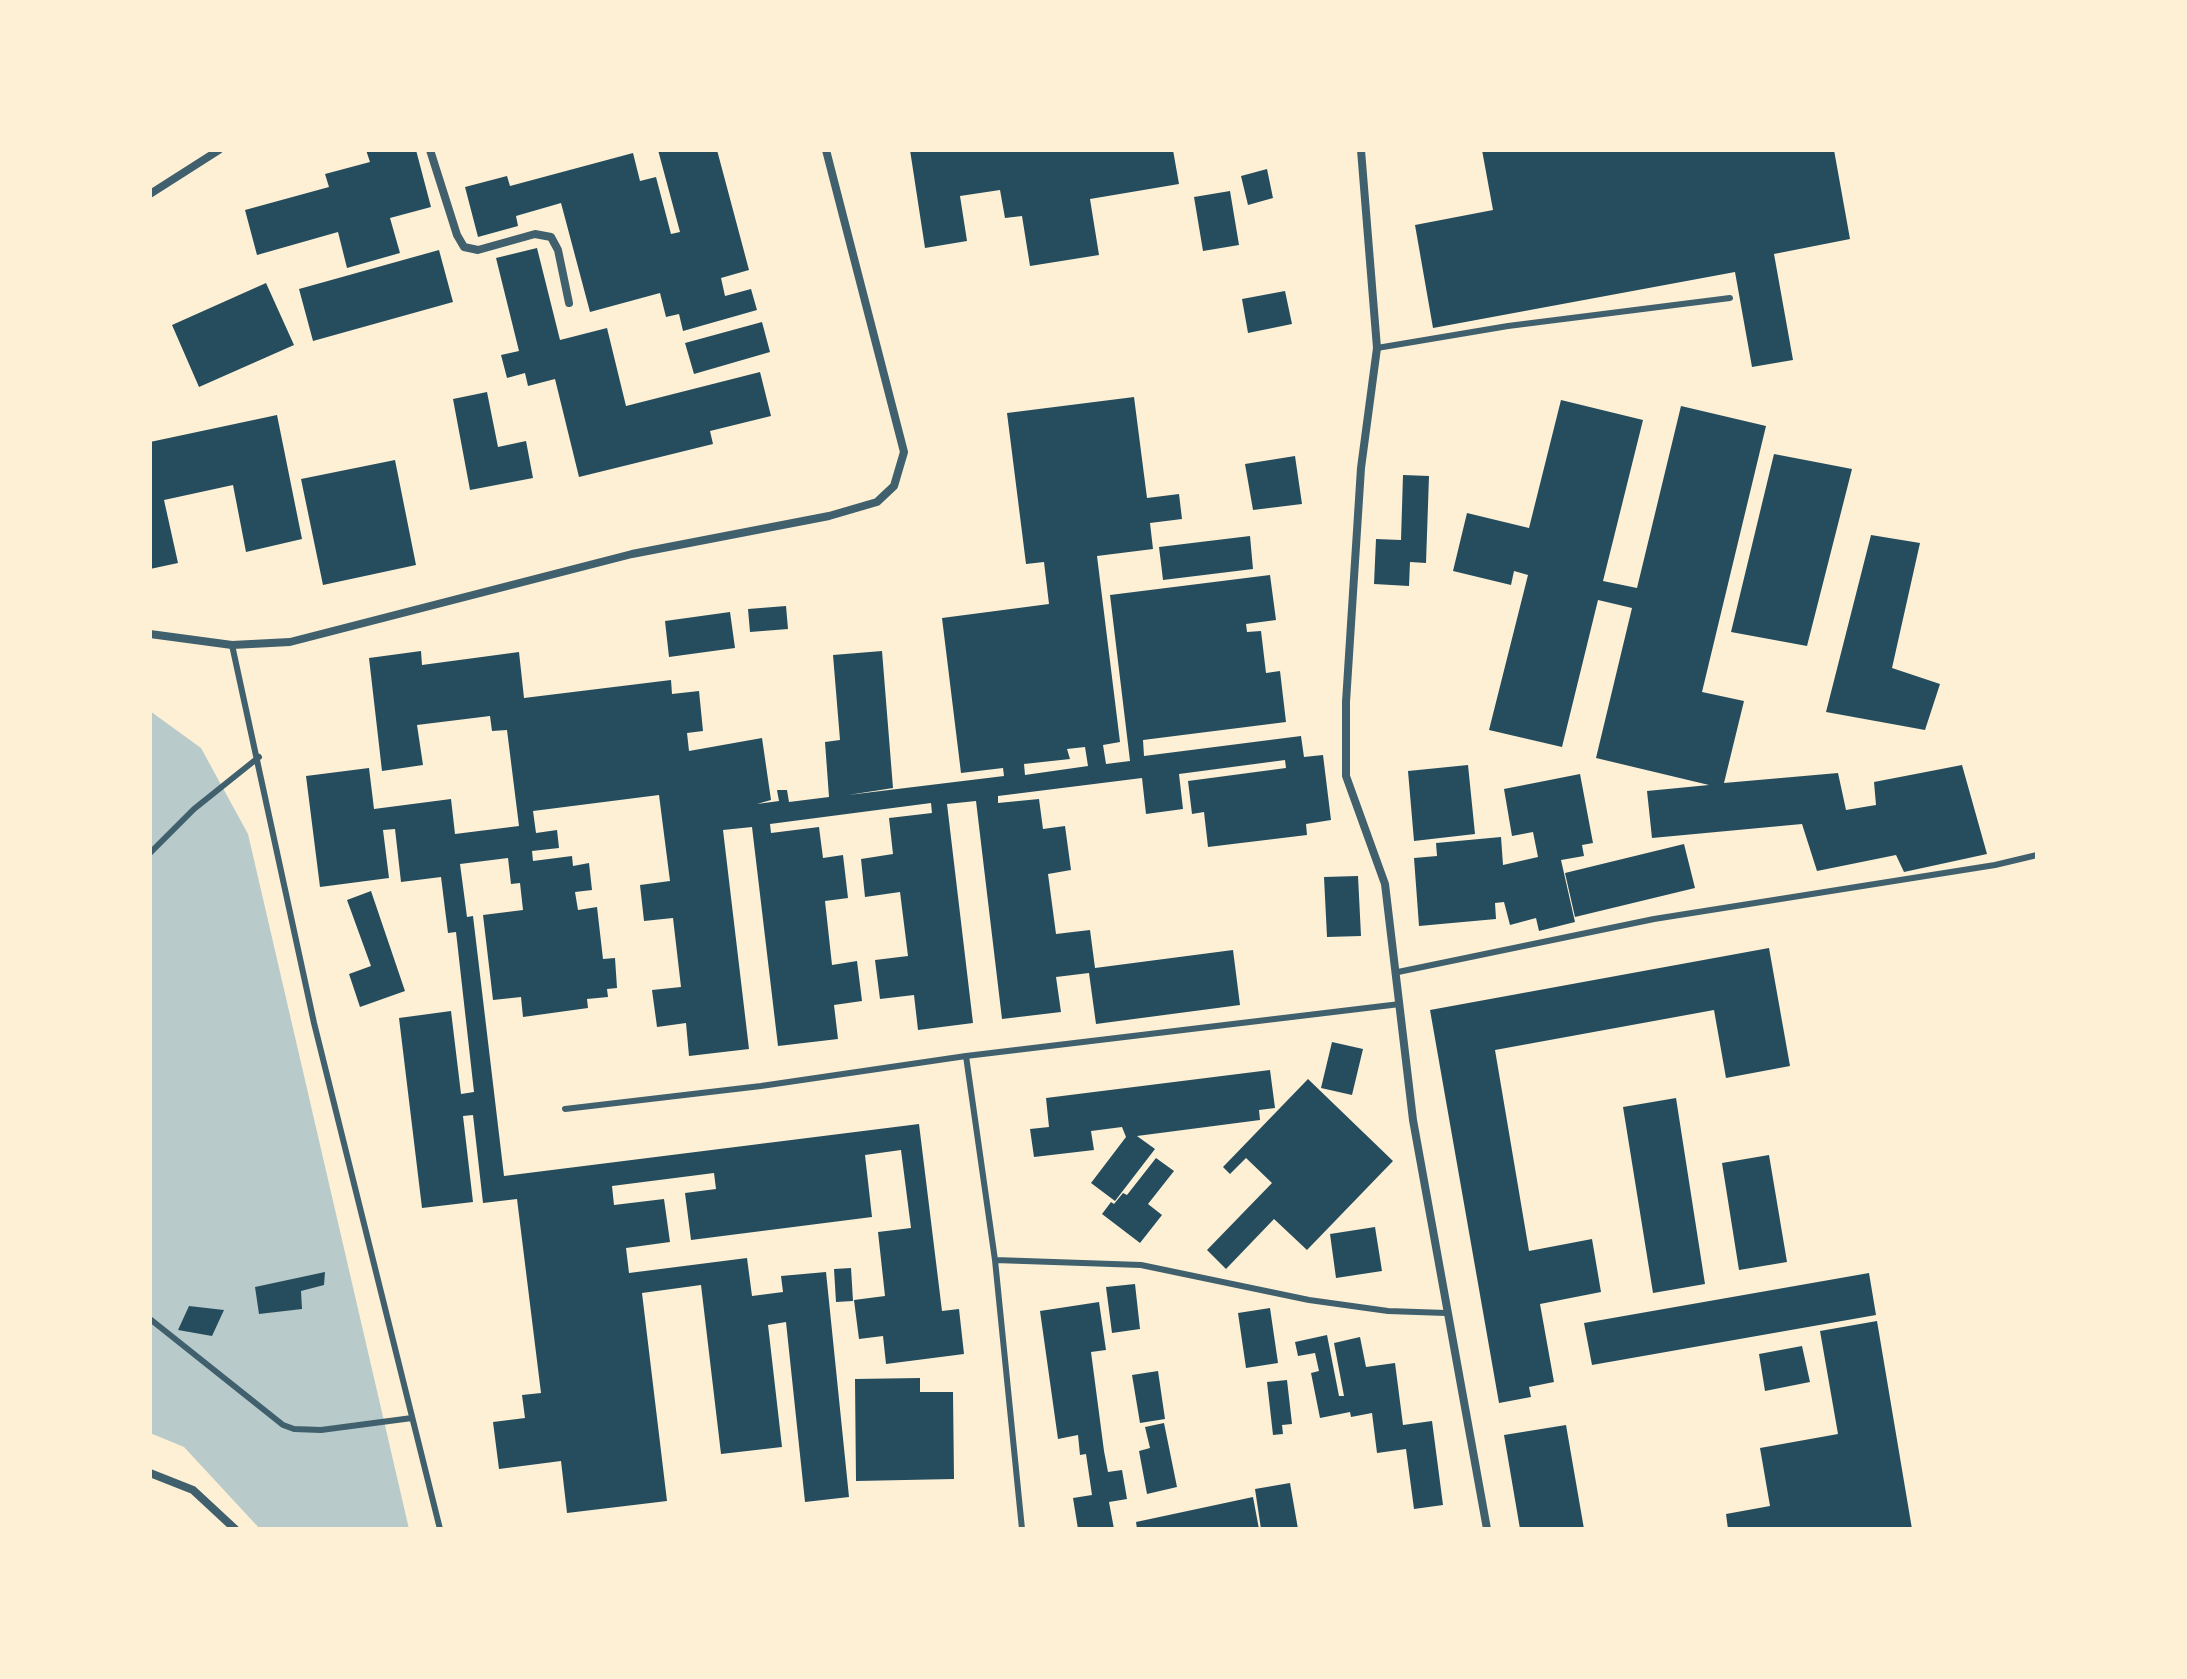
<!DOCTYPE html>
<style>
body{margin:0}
#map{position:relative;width:2187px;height:1679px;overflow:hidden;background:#fdf0d5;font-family:"Sofia Sans Condensed",sans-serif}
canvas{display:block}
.frame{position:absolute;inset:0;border:152px solid #fdf0d5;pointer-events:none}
</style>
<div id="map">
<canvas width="2187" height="1679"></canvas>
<div class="frame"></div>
</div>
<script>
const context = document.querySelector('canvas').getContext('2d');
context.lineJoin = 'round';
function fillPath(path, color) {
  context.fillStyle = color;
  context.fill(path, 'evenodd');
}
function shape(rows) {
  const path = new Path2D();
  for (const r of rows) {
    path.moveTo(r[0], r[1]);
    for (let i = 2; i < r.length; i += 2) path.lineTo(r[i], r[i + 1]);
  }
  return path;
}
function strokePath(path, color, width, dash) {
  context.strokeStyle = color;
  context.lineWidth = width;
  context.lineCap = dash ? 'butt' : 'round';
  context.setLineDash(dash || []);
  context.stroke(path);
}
const green = shape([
 [150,711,201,748,248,834,409,1529,260,1529,184,1447,150,1433]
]);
const building = shape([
 [366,150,416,150,431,207,390,218,400,253,347,268,338,232,257,255,245,210,329,187,325,174,370,162],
 [658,150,717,150,749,270,721,278,725,296,751,289,757,310,683,331,679,314,666,317,660,293,590,312,561,203,516,216,518,226,478,237,465,187,507,176,510,186,633,153,640,181,656,177,671,234,680,232],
 [910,150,1173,150,1179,184,1090,199,1099,255,1030,266,1022,216,1005,218,1000,190,960,196,967,241,925,248],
 [1482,150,1834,150,1850,239,1774,254,1793,360,1752,367,1735,272,1433,328,1415,225,1493,210],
 [1267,169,1273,198,1248,205,1241,176],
 [1230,191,1239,245,1203,251,1194,197],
 [537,248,560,340,607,328,626,406,760,372,771,416,710,431,713,444,579,477,555,379,528,386,525,373,507,378,501,355,519,351,496,258],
 [439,250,453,302,313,341,299,289],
 [266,283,294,345,199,387,172,325],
 [1285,291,1292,324,1248,333,1242,299],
 [762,322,770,352,694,374,685,343],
 [487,392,498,447,526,441,533,478,470,490,453,399],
 [1134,397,1147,498,1179,494,1182,519,1150,523,1153,549,1097,556,1120,742,1103,745,1106,764,1130,761,1110,595,1270,575,1276,620,1246,624,1247,632,1261,631,1266,673,1280,671,1286,722,1143,740,1144,756,1301,736,1304,757,1323,755,1331,820,1306,824,1307,835,1208,847,1204,812,1192,814,1188,781,1286,768,1285,760,1179,774,1183,809,1146,814,1142,778,998,796,998,803,1039,799,1043,829,1065,826,1071,870,1048,874,1056,934,1090,930,1095,968,1233,950,1240,1005,1096,1024,1089,973,1056,977,1061,1012,1002,1019,976,801,947,804,973,1023,918,1030,914,995,880,999,875,960,908,956,900,892,865,897,861,859,893,854,889,818,932,813,931,803,770,824,771,833,819,827,823,858,843,855,848,898,825,901,832,965,857,961,862,1001,834,1005,838,1039,778,1046,752,827,723,830,749,1049,689,1056,686,1023,657,1027,652,990,681,987,673,918,644,921,640,885,670,881,659,795,533,811,536,833,557,830,559,848,532,851,533,861,572,856,573,866,589,863,592,890,575,892,578,910,597,907,603,959,615,958,617,988,607,989,608,997,587,999,588,1008,523,1017,521,997,493,1000,483,915,523,910,520,883,511,884,508,858,460,864,467,917,473,916,504,1176,919,1124,942,1311,959,1309,964,1354,886,1364,883,1336,859,1339,854,1300,885,1296,878,1232,911,1228,901,1150,865,1155,872,1217,691,1240,685,1193,716,1189,714,1173,612,1186,614,1205,664,1199,670,1242,626,1248,629,1273,747,1258,752,1296,783,1292,781,1276,826,1272,849,1497,805,1502,786,1322,768,1325,782,1447,721,1454,701,1285,642,1293,667,1501,567,1513,561,1461,499,1469,493,1422,525,1418,522,1395,541,1393,517,1199,483,1203,473,1115,463,1116,473,1202,422,1208,399,1018,451,1011,461,1094,474,1092,456,932,448,933,441,877,401,882,395,829,383,830,389,878,320,887,306,776,369,768,374,809,451,799,455,834,519,826,507,730,492,731,490,716,417,725,423,765,382,771,369,658,421,651,422,665,519,652,524,698,671,680,672,694,699,691,703,731,687,733,689,751,762,738,771,800,757,804,779,801,777,790,787,790,789,802,829,797,825,742,840,740,833,655,882,651,893,788,848,795,1004,776,1003,768,961,773,942,618,1049,604,1044,562,1026,564,1007,413],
 [1085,747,1088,766,1025,775,1024,764,1070,759,1067,749],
 [1561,400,1643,420,1603,581,1637,588,1681,406,1766,426,1702,692,1744,701,1724,783,1838,773,1846,810,1876,805,1874,782,1962,765,1987,854,1904,872,1896,855,1817,871,1802,824,1652,838,1647,791,1709,785,1596,758,1632,608,1598,600,1562,747,1489,730,1528,575,1514,571,1511,585,1453,571,1467,513,1529,528],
 [277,415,302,539,246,552,233,485,164,500,178,563,150,569,150,442],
 [1774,454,1852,469,1807,646,1731,632],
 [1295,456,1302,504,1253,510,1245,464],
 [395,460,416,565,323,585,301,479],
 [1403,475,1429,476,1426,563,1410,562,1409,586,1374,584,1376,539,1401,540],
 [1871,535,1920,543,1892,668,1940,684,1925,730,1826,712],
 [1250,536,1253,569,1163,580,1159,547],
 [786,606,788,629,750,632,748,609],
 [730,612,735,648,669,657,665,621],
 [1468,765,1475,834,1414,841,1408,771],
 [1580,774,1593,843,1582,845,1584,856,1561,860,1575,922,1539,931,1536,918,1510,925,1504,902,1495,903,1496,919,1419,926,1414,858,1437,856,1436,843,1501,837,1503,865,1538,857,1533,832,1512,836,1504,789],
 [1684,844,1695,888,1575,917,1565,873],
 [1358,876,1361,936,1327,937,1324,877],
 [371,891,405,991,360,1007,349,974,371,966,347,900],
 [1769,948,1790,1066,1726,1078,1714,1010,1495,1050,1529,1251,1592,1239,1601,1292,1540,1304,1554,1382,1529,1387,1531,1397,1499,1403,1430,1010],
 [1332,1042,1363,1049,1352,1095,1321,1088],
 [1270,1070,1275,1108,1259,1110,1260,1120,1137,1136,1155,1149,1115,1201,1091,1183,1126,1137,1122,1127,1091,1131,1094,1150,1034,1157,1030,1129,1049,1127,1046,1098],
 [1308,1079,1393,1161,1307,1250,1274,1219,1226,1269,1207,1250,1272,1183,1246,1158,1230,1174,1223,1167],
 [1676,1098,1705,1284,1653,1293,1623,1107],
 [1769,1155,1787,1262,1739,1270,1722,1163],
 [1156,1158,1174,1171,1148,1204,1162,1215,1140,1243,1102,1214,1111,1202,1114,1204,1123,1193,1127,1195],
 [1375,1227,1382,1271,1336,1278,1330,1234],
 [851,1268,853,1301,836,1302,834,1269],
 [325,1272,324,1285,301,1291,302,1309,259,1314,255,1287],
 [1869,1273,1876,1315,1592,1365,1584,1323],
 [1135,1284,1140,1329,1112,1333,1106,1287],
 [1099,1302,1106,1350,1091,1352,1104,1451,1108,1472,1122,1470,1127,1499,1109,1502,1114,1529,1078,1529,1073,1498,1092,1495,1086,1454,1080,1455,1078,1435,1058,1439,1040,1311],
 [189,1306,224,1310,212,1336,178,1330],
 [1270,1308,1278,1363,1246,1368,1238,1313],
 [1877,1321,1912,1529,1728,1529,1726,1514,1770,1506,1760,1448,1838,1434,1820,1331],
 [1327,1335,1339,1396,1344,1396,1334,1343,1360,1337,1366,1367,1395,1363,1403,1425,1432,1421,1443,1505,1414,1509,1406,1449,1377,1453,1372,1413,1351,1417,1350,1412,1320,1418,1311,1373,1319,1371,1315,1353,1298,1356,1295,1342],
 [1802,1346,1810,1382,1765,1391,1759,1354],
 [1158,1371,1165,1419,1140,1423,1132,1375],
 [920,1378,920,1392,953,1392,954,1479,856,1481,855,1379],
 [1287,1380,1292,1424,1282,1425,1283,1434,1273,1435,1267,1382],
 [1164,1423,1177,1487,1147,1494,1139,1451,1150,1448,1145,1427],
 [1566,1425,1584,1529,1520,1529,1504,1435],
 [1290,1483,1298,1529,1261,1529,1255,1489],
 [1253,1497,1259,1529,1137,1529,1136,1522]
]);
const service = shape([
 [1377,348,1508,326,1730,298],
 [232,645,314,1023,440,1529],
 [150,853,194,809,259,757],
 [1398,972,1654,919,1995,865,2037,855],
 [966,1056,995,1260,1022,1529],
 [565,1109,761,1086,966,1056,1400,1004],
 [995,1260,1141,1265,1309,1300,1388,1311,1446,1313],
 [150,1319,283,1425,294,1429,321,1430,412,1418]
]);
const minor = shape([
 [430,150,457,235,464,247,478,250,535,234,551,237,558,250,569,303],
 [1361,150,1377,348,1361,468,1346,702,1346,776,1385,884,1413,1120,1487,1529],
 [150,194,219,150],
 [150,634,232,645,290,642,632,554,829,516,877,502,894,486,904,452,826,150],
 [150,1473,193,1490,235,1529]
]);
fillPath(green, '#b9caca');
fillPath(building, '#264d5e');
strokePath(service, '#3f606c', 6);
strokePath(minor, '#3f606c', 8);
</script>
